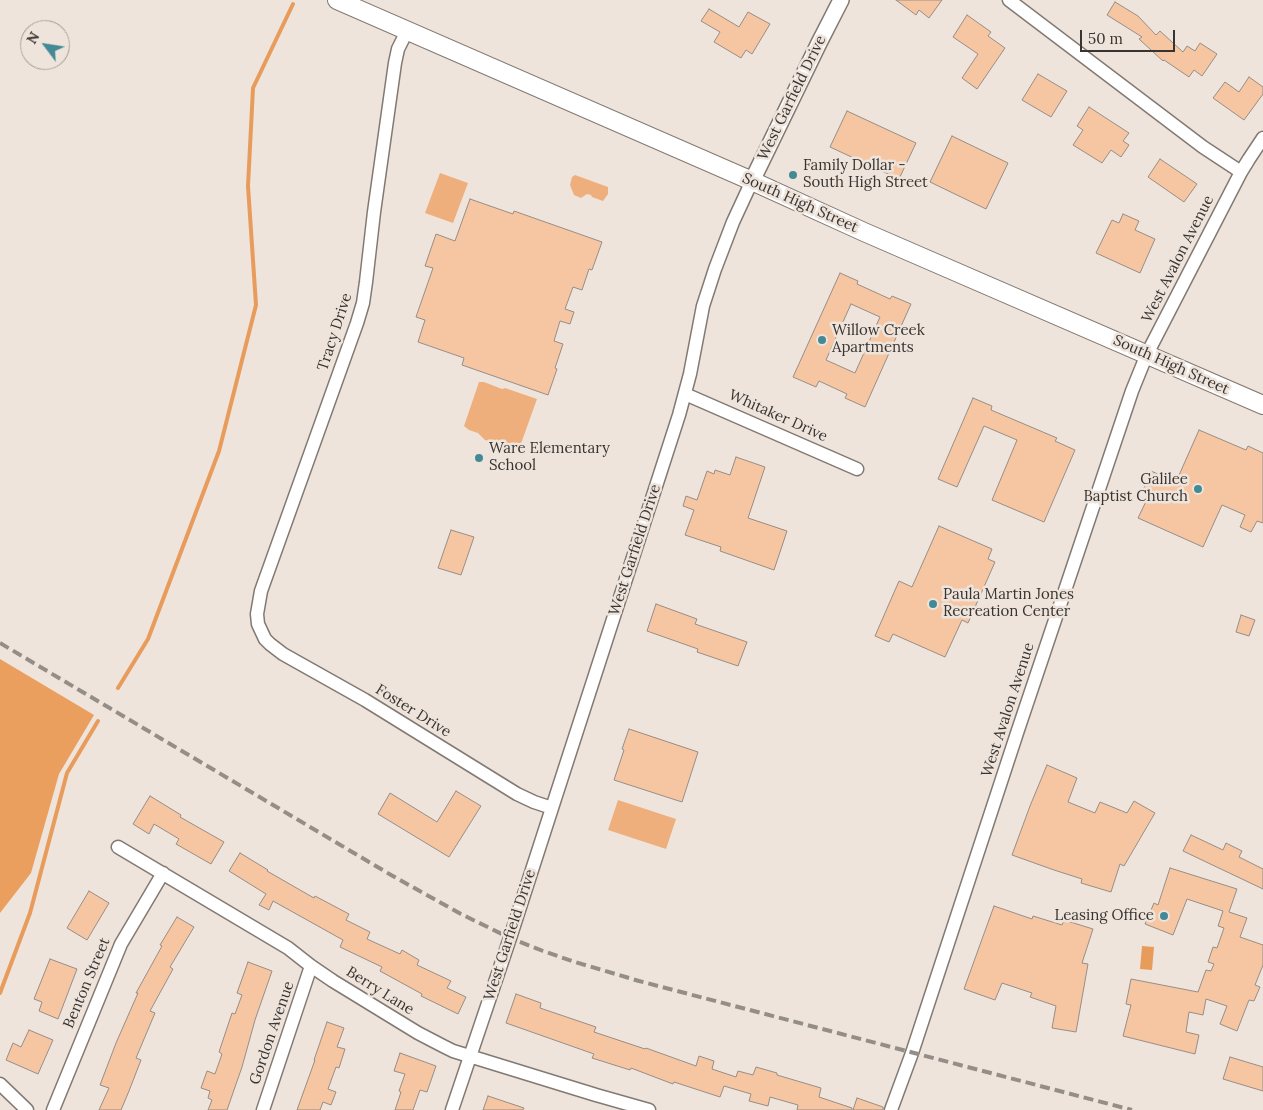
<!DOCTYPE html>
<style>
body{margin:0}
#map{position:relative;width:1263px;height:1110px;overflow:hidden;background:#eee4dc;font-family:Lora,serif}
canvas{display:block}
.north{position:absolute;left:20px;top:20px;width:50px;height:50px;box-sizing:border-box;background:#eee4dc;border:1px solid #a59e98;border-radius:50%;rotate:301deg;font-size:14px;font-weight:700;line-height:20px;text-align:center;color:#383431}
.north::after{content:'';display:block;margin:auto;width:18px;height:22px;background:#448a96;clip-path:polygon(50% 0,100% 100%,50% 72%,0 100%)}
.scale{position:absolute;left:1080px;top:30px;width:95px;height:22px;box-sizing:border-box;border:2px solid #383431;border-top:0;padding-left:6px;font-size:15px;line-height:18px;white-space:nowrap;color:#383431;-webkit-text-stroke:4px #eee4dc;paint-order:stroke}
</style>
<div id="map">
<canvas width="1263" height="1110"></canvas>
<div class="north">N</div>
<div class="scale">50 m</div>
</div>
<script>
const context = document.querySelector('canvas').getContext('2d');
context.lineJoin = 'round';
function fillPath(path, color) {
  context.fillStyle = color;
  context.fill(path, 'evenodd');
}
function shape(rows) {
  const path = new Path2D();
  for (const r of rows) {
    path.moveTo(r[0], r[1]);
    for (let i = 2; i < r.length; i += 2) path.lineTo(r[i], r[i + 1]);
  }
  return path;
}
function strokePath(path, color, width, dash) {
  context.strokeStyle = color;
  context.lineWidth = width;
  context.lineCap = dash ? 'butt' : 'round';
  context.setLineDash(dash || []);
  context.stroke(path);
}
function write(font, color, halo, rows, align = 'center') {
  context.font = font + ' Lora,serif';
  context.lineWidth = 5;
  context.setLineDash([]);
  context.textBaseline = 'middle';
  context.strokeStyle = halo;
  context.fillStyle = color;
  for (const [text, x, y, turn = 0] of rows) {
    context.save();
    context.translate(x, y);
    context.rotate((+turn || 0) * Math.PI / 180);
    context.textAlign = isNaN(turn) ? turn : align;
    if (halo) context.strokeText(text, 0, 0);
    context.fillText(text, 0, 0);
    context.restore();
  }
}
const green = shape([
 [440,173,468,183,453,223,425,213],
 [575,175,608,187,608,194,603,201,592,197,591,195,587,194,581,198,574,195,570,185,572,177],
 [479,382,484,382,502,389,505,388,537,399,518,452,485,440,478,433,469,430,464,426],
 [618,800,676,819,666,849,608,830]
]);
const forest = shape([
 [0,659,94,715,59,774,31,873,0,913]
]);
const water = shape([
 [1142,946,1154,947,1152,970,1140,969]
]);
const stream = shape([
 [118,688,148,639,219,451,256,305,248,186,253,88,293,4],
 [0,993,30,913,67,773,98,721]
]);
const building = shape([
 [896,0,942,0,929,18,919,10,916,15,896,0],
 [1115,2,1138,16,1156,35,1160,31,1183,52,1187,46,1195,51,1200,43,1217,54,1202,76,1194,70,1189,77,1164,60,1163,61,1139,39,1142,37,1107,15,1115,2],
 [709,9,739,27,748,12,770,24,752,54,746,50,741,58,714,42,720,32,701,21,709,9],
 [967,15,991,32,988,36,1005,48,977,89,962,78,978,54,953,37,967,15],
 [1038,74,1067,91,1051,117,1022,100,1038,74],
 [1249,77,1263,87,1263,94,1244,120,1213,98,1225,82,1239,92,1249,77],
 [1089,107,1129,133,1123,141,1129,145,1121,157,1111,150,1102,163,1073,145,1083,130,1077,126,1089,107],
 [847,111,916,143,899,179,830,147,847,111],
 [952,136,1008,163,986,209,930,182,952,136],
 [1160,159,1197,184,1184,202,1148,177,1160,159],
 [470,199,513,214,514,211,602,242,592,270,589,269,582,290,573,287,565,309,574,312,570,324,560,321,554,341,563,344,555,368,557,369,548,395,462,365,464,358,418,342,425,320,416,317,433,268,425,266,436,234,455,241,470,199],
 [1123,214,1139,221,1135,230,1155,239,1140,273,1096,253,1112,220,1119,223,1123,214],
 [840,273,858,281,857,284,890,299,892,296,911,304,865,407,845,398,847,394,819,381,816,387,793,377,840,273],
 [851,304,880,317,855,373,826,360,851,304],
 [973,398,992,406,991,410,1057,438,1055,441,1075,450,1044,522,992,500,1017,440,984,426,957,487,938,479,973,398],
 [1199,430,1246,450,1248,446,1263,453,1263,523,1257,521,1251,532,1240,527,1245,515,1222,505,1203,547,1138,518,1151,491,1144,488,1151,471,1176,482,1199,430],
 [736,457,765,467,748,518,787,531,774,570,720,551,721,547,685,535,694,510,683,506,686,496,697,500,707,471,714,474,715,470,730,475,736,457],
 [939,526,992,549,988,559,995,562,968,623,962,620,945,657,893,634,889,642,875,636,899,581,912,587,939,526],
 [451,530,474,537,461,575,438,568,451,530],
 [656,604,697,619,695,624,747,642,738,666,697,652,698,649,647,631,656,604],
 [1241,615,1255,620,1249,636,1236,632,1241,615],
 [629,729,698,752,682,802,614,780,624,750,622,749,629,729],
 [1047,765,1077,778,1068,802,1095,813,1100,802,1127,813,1134,801,1155,813,1124,866,1120,864,1111,892,1081,883,1082,879,1054,870,1012,855,1030,806,1047,765],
 [456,791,481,806,449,857,378,814,390,793,437,822,456,791],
 [150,796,181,815,180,817,224,842,211,864,176,844,179,839,154,824,149,834,133,824,150,796],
 [1191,835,1223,850,1226,843,1242,851,1239,857,1263,869,1263,889,1183,851,1191,835],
 [240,853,268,870,267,871,314,898,315,896,349,914,346,920,370,932,367,939,400,954,402,950,419,960,417,965,451,981,447,988,466,997,458,1014,421,996,422,994,380,971,382,967,340,947,343,940,273,901,269,910,259,905,266,894,229,871,240,853],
 [1170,868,1237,889,1229,912,1247,918,1240,937,1263,945,1263,965,1255,985,1260,987,1254,1001,1249,1000,1237,1031,1220,1024,1227,1006,1206,999,1203,1015,1189,1012,1186,1032,1199,1035,1195,1054,1123,1036,1131,1005,1126,1004,1131,979,1198,992,1206,970,1211,971,1214,964,1208,962,1213,947,1217,948,1224,928,1218,926,1223,911,1187,899,1173,935,1145,924,1154,903,1158,905,1170,868],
 [89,891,109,903,87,940,67,928,89,891],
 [994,906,1032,919,1033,916,1062,925,1064,920,1093,929,1082,963,1088,964,1076,1032,1052,1028,1056,1006,1030,997,1032,993,1002,983,995,1000,964,989,994,906],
 [177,917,194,927,170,967,173,969,150,1011,155,1013,136,1058,141,1060,129,1091,121,1110,99,1110,109,1088,100,1085,116,1043,138,993,136,993,162,946,160,945,177,917],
 [50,959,77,969,58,1019,39,1011,42,1002,34,999,50,959],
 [248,962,272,971,255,1020,242,1067,227,1110,208,1110,212,1100,208,1098,210,1091,201,1088,207,1071,215,1074,222,1054,219,1052,232,1013,235,1014,242,995,237,993,248,962],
 [516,994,541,1003,540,1008,596,1027,594,1032,645,1049,646,1048,696,1066,699,1056,714,1061,712,1069,736,1077,738,1071,753,1075,756,1067,777,1073,777,1075,821,1088,819,1097,852,1108,852,1110,797,1110,798,1105,770,1097,768,1106,749,1101,751,1094,724,1086,720,1097,674,1082,673,1084,631,1068,630,1070,592,1058,594,1054,506,1023,516,994],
 [327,1022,344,1028,337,1047,345,1049,339,1068,336,1067,328,1089,336,1092,331,1105,323,1102,320,1110,297,1110,315,1060,314,1060,327,1022],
 [29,1030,53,1040,38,1074,6,1060,13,1043,21,1047,29,1030],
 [400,1053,436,1066,427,1092,420,1090,413,1110,395,1110,401,1092,399,1091,405,1074,394,1071,400,1053],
 [1230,1057,1263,1067,1263,1091,1223,1079,1230,1057],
 [488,1096,524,1108,523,1110,483,1110,488,1096],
 [857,1098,883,1107,883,1110,853,1110,857,1098]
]);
const minor = shape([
 [1009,0,1203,147,1241,172],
 [407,31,398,49,395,63,374,212,366,282,363,303,357,323,261,591,257,614,258,624,265,639,270,644,283,654,365,700,517,794,534,802,552,808],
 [685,394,857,469],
 [118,847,288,948,311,966,333,981,418,1033,443,1046,453,1051,596,1095,649,1110],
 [0,1084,27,1110],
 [53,1110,121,944,163,873],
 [263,1110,311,966],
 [452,1110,510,938,679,415,690,374,703,306,715,269,733,222,752,181],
 [891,1110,912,1053,1018,730,1132,391,1147,354,1241,172,1249,159,1263,138]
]);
const tertiary = shape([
 [752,181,819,43,841,0]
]);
const secondary = shape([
 [337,0,752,181,864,232,1263,405]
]);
const rail = shape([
 [0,643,391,875,461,914,510,938,543,951,575,962,639,981,1132,1110]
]);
const markers = [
 [793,175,5,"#448a96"],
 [822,340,5,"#448a96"],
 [479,458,5,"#448a96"],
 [1198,489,5,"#448a96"],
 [933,604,5,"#448a96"],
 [1164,916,5,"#448a96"]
];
const streetNames = [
 ["West Garfield Drive",792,98,-64],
 ["South High Street",800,203,24],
 ["West Avalon Avenue",1178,259,-63],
 ["Tracy Drive",335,332,-72],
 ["South High Street",1171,365,24],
 ["Whitaker Drive",778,416,24],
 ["West Garfield Drive",635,550,-72],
 ["West Avalon Avenue",1008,710,-72],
 ["Foster Drive",413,711,32],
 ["West Garfield Drive",510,935,-72],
 ["Benton Street",87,983,-67],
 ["Berry Lane",380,991,32],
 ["Gordon Avenue",272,1033,-71]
];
const poiNames = [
 ["Family Dollar -",803,166],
 ["South High Street",803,183],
 ["Willow Creek",832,331],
 ["Apartments",832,348],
 ["Ware Elementary",489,449],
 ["School",489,466],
 ["Galilee",1188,480,"right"],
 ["Baptist Church",1188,497,"right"],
 ["Paula Martin Jones",943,595],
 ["Recreation Center",943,612],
 ["Leasing Office",1154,916,"right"]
];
fillPath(green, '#eeaf7c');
fillPath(forest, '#eb9f5e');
fillPath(water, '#e89c5b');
strokePath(stream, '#e89c5b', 4);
fillPath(building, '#f5c6a1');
strokePath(building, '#978d86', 1);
strokePath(minor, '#827972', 15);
strokePath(tertiary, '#827972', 18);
strokePath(secondary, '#827972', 20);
strokePath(minor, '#fff', 12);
strokePath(tertiary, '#fff', 15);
strokePath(secondary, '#fff', 18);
strokePath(rail, '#958e88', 4, [10, 5]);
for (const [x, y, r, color] of markers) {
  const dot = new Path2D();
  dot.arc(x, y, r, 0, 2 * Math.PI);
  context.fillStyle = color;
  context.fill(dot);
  strokePath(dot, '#eee4dc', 2);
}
write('15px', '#383431', '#eee4dc', streetNames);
write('15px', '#383431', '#eee4dc', poiNames, 'left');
</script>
